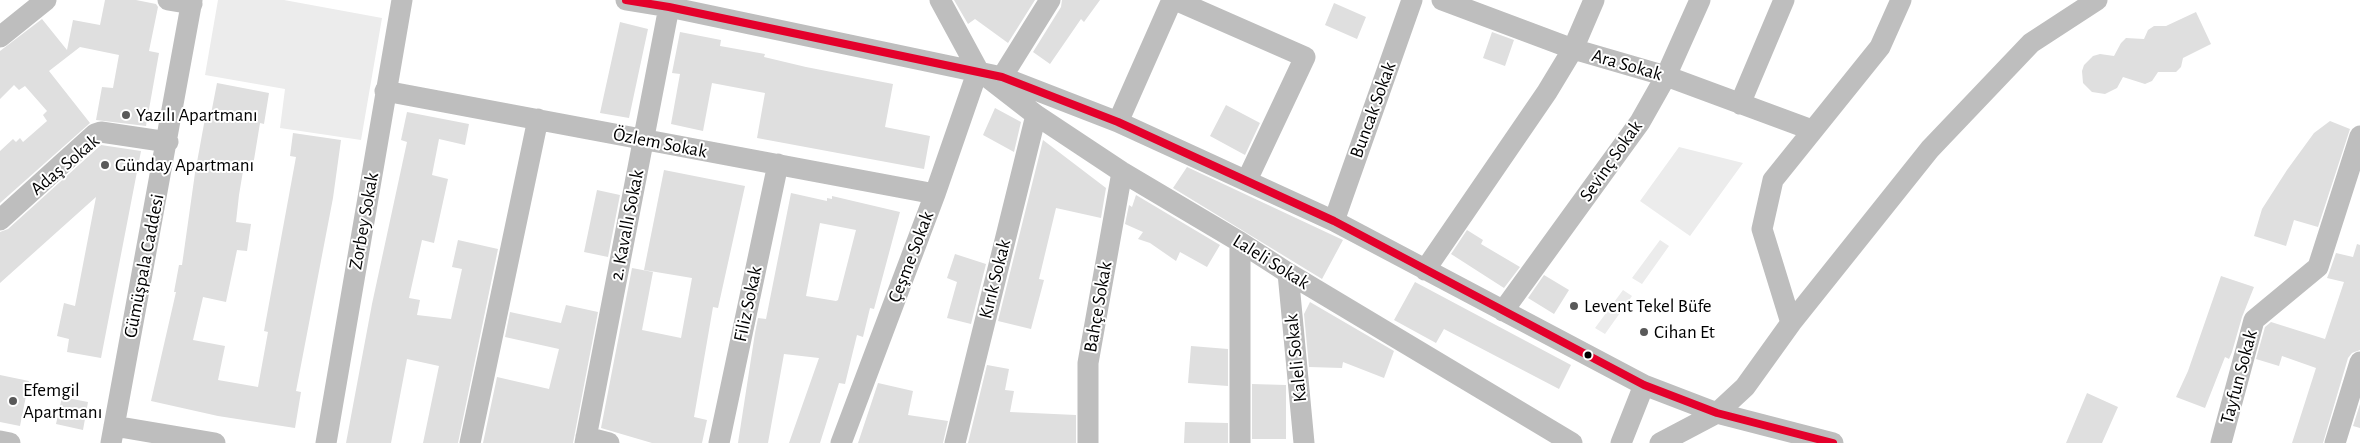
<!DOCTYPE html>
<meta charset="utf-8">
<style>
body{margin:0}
canvas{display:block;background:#fff}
</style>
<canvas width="2360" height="443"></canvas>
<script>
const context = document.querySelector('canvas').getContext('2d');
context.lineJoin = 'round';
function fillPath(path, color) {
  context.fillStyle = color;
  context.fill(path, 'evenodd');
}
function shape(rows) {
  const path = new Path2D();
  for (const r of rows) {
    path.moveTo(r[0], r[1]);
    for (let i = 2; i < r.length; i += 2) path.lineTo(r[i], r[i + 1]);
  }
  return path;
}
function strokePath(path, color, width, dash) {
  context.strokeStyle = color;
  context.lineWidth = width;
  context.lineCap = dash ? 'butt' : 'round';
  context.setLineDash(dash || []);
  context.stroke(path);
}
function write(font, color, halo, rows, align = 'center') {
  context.font = font + ' "Alegreya Sans",sans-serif';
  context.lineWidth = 4;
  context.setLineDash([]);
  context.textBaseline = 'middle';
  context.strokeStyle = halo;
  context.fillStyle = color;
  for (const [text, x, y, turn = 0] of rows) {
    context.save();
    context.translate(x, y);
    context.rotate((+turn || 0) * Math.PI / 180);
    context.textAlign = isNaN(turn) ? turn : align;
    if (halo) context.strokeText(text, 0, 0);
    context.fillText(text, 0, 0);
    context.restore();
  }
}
const green = shape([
 [218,0,284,0,382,18,361,140,280,128,285,89,205,75],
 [1679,147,1743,163,1690,236,1640,201],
 [1660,240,1669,246,1642,284,1632,278],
 [1623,290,1632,296,1605,334,1595,328]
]);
const building = shape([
 [105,0,136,0,156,4,158,7,149,51,159,53,146,126,96,120,102,87,113,88,119,55,80,47,49,71,90,123,0,203,0,151,13,139,16,142,20,138,23,142,47,121,43,115,47,111,25,86,19,90,14,85,0,99,0,51,42,19,67,50,73,20,100,25],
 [954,0,1035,0,1008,43,975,19,968,24],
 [1062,0,1100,0,1084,22,1081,19,1050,64,1033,52,1061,7],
 [1334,3,1366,17,1357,39,1325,25],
 [2196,12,2211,44,2183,58,2181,67,2176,72,2158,72,2152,81,2145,84,2123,77,2117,88,2105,94,2092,92,2083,83,2082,71,2084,65,2093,56,2100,54,2114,56,2121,43,2126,38,2144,39,2148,30,2154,26,2166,26],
 [620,22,648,29,629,118,600,113],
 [680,32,721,40,720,46,765,54,764,57,806,67,893,84,885,127,930,136,924,169,757,138,765,93,712,83,703,131,671,124,680,74,672,73],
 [1492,32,1514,40,1505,66,1483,58],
 [217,83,269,93,264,124,260,123,252,172,243,171,239,195,236,222,251,224,247,251,237,250,226,302,203,297,193,340,225,346,218,380,258,387,268,332,264,331,296,157,290,156,293,133,341,140,333,198,296,391,301,392,295,428,218,416,151,401,176,292,174,292,179,265,182,265,195,173,206,113,211,114],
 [1226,105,1260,123,1245,155,1210,136],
 [995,108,1021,122,1014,152,983,135],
 [407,112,469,124,465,145,439,139,432,175,448,179,434,243,422,240,409,298,420,300,417,315,451,319,462,269,452,267,458,240,498,249,458,443,423,443,439,366,407,359,391,443,346,443,372,304,407,142,401,140],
 [2330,121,2350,129,2318,227,2294,220,2286,246,2254,236,2262,209,2287,170,2314,133],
 [1043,140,1106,188,1101,218,1056,208,1039,279,1044,280,1031,329,998,321],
 [101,145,141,151,101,358,67,352,69,339,57,336,64,303,75,306,96,197,0,283,0,232,8,229],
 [1187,167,1343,240,1322,279,1173,188],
 [664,170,745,186,718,308,713,307,694,417,707,420,702,443,652,443,601,428,632,268,653,272,642,330,681,338,692,278,644,270],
 [597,190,620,195,608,257,584,252],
 [791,193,827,201,827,198,832,199,832,196,900,212,874,309,870,308,863,337,857,335,845,384,839,383,820,443,789,443,819,358,784,354,768,443,738,443,755,333,758,318,766,319],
 [820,223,856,230,838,300,836,301,806,296],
 [1136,195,1220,245,1207,267,1180,252,1176,261,1150,243,1138,239,1143,232,1125,224,1129,205,1132,207],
 [1467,230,1483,240,1481,244,1520,267,1504,288,1451,254],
 [2357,244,2360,245,2360,350,2352,353,2348,358,2323,443,2292,443,2316,368,2282,356,2279,366,2256,359,2265,327,2271,322,2325,339,2344,282,2327,278,2329,273,2336,253,2353,257],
 [955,254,986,264,971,324,947,318,957,282,947,278],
 [1544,275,1569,290,1554,314,1528,298],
 [2221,276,2254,287,2242,317,2232,352,2229,359,2225,357,2205,408,2176,397,2188,371],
 [1415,282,1571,365,1559,389,1444,329,1436,343,1394,320],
 [1310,302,1394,351,1384,378,1343,362,1342,368,1309,367,1304,314],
 [566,305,598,312,573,443,483,443,497,377,549,389,559,349,505,337,510,312,561,323],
 [1191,346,1228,349,1228,386,1188,383],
 [987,365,1009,369,1005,390,1014,391,1010,412,1076,415,1076,443,968,443],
 [0,375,29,381,20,426,0,422],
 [878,383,913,391,908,415,948,421,943,443,858,443],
 [1252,384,1286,385,1286,439,1252,439],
 [2087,393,2118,407,2102,443,2066,443],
 [62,397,88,402,83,430,56,424],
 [2360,404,2360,428,2353,426],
 [1185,422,1228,423,1228,443,1184,443]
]);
const minor = shape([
 [168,0,192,4],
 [626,0,669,7,1002,77,1118,122,1334,221,1644,385,1717,413,1833,443],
 [940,0,978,70,1036,115,1122,172,1240,242,1288,273,1572,443],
 [1175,0,1305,57,1247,180],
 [1442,0,1573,49,1666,76,1812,130],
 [0,37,46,0],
 [1002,77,1050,0],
 [385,91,935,194],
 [1740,104,1784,0],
 [1118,122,1172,0],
 [0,220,95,134,101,132,168,142],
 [1334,221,1412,0],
 [1425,270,1547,92,1573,49,1594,0],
 [1288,273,1304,443],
 [1503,311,1640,122,1666,76,1700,0],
 [1791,323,1930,149,2031,43,2097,0],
 [114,426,215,443],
 [586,437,609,443],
 [0,441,10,443],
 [111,443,192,0],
 [326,443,402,0],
 [470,443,538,119],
 [585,443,669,7],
 [719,443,778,164],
 [841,443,935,194,978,70],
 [955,443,1036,115],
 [1088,443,1088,363,1122,172],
 [1240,443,1240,242],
 [1621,443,1644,385],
 [1660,443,1717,413,1745,387,1791,323,1762,229,1773,180,1880,47,1901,0],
 [2221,443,2254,320,2318,267,2360,136],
 [2335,443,2360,362]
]);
const bus1 = shape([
 [626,0,669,7,1002,77,1118,122,1334,221,1644,385,1717,413,1833,443]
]);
const markers = [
 [126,115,5,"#595959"],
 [105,165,5,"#595959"],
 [1574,306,5,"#595959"],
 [1644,332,5,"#595959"],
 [1588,355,4.5,"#000"],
 [13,401,5,"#595959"]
];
const streetNames = [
 ["Ara Sokak",1627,65,16],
 ["Buncak Sokak",1373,110,-70],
 ["Özlem Sokak",660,143,11],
 ["Sevinç Sokak",1611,161,-55],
 ["Adaş Sokak",65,165,-40],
 ["Zorbey Sokak",364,221,-80],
 ["2. Kavallı Sokak",627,225,-79],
 ["Çeşme Sokak",911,257,-69],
 ["Laleli Sokak",1271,262,32],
 ["Gümüşpala Caddesi",144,266,-79],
 ["Kırık Sokak",995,279,-76],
 ["Filiz Sokak",748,304,-78],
 ["Bahçe Sokak",1098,307,-80],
 ["Kaleli Sokak",1296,358,-96],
 ["Tayfun Sokak",2239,377,-75]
];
const poiNames = [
 ["Yazılı Apartmanı",136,115],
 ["Günday Apartmanı",115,165],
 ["Levent Tekel Büfe",1584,306],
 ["Cihan Et",1654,332],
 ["Efemgil",23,390],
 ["Apartmanı",23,412]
];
fillPath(green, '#ececec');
fillPath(building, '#dfdfdf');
strokePath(minor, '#bebebe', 21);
strokePath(bus1, '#e4002b', 8);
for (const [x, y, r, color] of markers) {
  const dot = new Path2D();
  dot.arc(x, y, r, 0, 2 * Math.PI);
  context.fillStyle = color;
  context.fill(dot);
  strokePath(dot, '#fff', 2);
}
write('19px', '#000', '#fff', streetNames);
write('19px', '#000', '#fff', poiNames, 'left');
</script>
